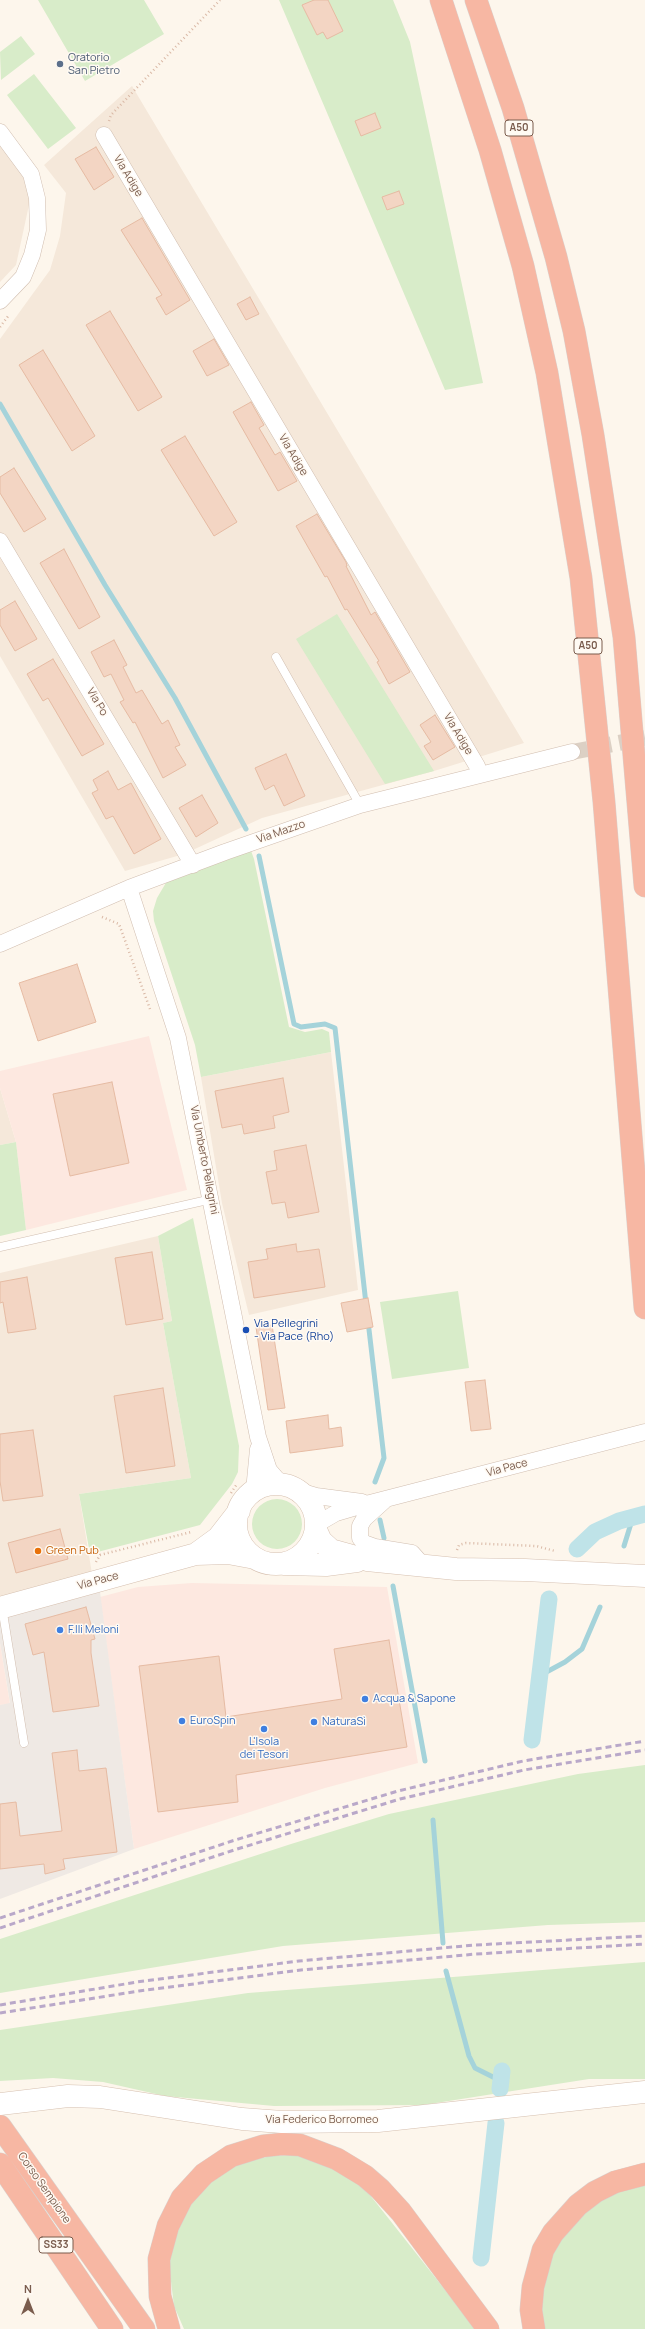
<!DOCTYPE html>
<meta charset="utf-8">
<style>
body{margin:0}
#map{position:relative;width:645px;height:2329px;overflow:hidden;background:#fdf6ec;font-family:Manrope,sans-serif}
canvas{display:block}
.north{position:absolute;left:8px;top:2281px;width:40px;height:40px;-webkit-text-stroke:3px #fffaf3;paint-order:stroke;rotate:0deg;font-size:11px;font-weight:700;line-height:16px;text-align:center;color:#7a5c4d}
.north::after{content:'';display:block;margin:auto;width:14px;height:18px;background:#7a5c4d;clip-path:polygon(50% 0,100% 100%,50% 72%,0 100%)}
</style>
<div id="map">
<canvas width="645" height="2329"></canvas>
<div class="north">N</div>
</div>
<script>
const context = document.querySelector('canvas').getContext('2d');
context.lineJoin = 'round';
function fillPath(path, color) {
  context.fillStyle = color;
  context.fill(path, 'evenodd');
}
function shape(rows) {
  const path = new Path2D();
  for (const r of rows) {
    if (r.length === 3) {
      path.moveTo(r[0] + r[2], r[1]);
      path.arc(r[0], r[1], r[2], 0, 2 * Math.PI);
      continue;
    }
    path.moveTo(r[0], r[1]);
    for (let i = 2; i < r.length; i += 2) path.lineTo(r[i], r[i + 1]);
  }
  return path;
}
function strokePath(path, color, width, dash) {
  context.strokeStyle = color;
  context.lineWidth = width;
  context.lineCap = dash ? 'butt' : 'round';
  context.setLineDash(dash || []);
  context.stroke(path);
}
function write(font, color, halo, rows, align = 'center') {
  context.font = font + ' Manrope,sans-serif';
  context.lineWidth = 3;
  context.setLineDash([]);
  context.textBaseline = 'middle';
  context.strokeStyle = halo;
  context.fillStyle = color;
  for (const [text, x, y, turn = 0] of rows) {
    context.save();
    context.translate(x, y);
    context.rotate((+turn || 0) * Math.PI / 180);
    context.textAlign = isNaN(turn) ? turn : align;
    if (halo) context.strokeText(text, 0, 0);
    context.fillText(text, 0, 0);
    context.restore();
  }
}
const residential = shape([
 [132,86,524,743,434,771,262,818,184,854,125,871,0,656,0,339,50,270,60,236,66,193,44,165],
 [0,141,32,191,16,265,0,282],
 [331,1052,358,1290,249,1315,222,1203,201,1077],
 [0,1088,16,1142,0,1145],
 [158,1236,172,1321,163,1323,191,1478,79,1494,92,1574,0,1598,0,1273]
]);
const commercial = shape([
 [149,1036,187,1190,26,1230,16,1142,0,1088,0,1071],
 [192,1583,387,1587,418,1763,325,1788,134,1849,100,1597,138,1587],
 [0,1643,10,1704,0,1705]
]);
const industrial = shape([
 [100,1592,134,1849,0,1899,0,1705,10,1703,0,1643,0,1612]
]);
const green = shape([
 [38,0,144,0,164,34,85,81],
 [279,0,393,0,410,42,483,383,445,390],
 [21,36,35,54,1,80,0,52],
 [34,74,76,128,48,149,7,95],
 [337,614,434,771,385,784,296,639],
 [250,848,254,859,289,1027,305,1032,322,1029,329,1032,331,1052,201,1077,195,1045,154,921,153,911,157,898,167,881],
 [16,1142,26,1230,0,1236,0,1145],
 [193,1218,239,1446,238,1472,232,1484,200,1525,90,1554,79,1494,191,1478,163,1323,172,1321,158,1236],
 [458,1291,469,1368,392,1379,380,1302],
 [277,1524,25],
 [645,1765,645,1922,548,1925,283,1946,0,1993,0,1939,291,1844,389,1814,578,1774],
 [645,1962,645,2079,589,2079,423,2105,274,2106,165,2096,103,2082,53,2078,0,2081,0,2030,248,1993],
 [294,2155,315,2160,342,2172,366,2190,476,2329,184,2329,174,2306,169,2265,173,2243,188,2207,210,2182,229,2169,247,2161,271,2156],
 [645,2182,645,2329,540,2329,543,2271,565,2227,604,2195]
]);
const stream = shape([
 [0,404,105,585,175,698,246,829],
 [259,856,294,1024,301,1027,325,1024,335,1028,366,1304],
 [368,1321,384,1458,375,1482],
 [380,1520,384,1538],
 [624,1546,633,1517],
 [393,1586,425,1761],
 [539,1676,565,1662,582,1649,600,1607],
 [433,1820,443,1943],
 [446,1971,469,2056,475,2068,501,2081]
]);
const canal = shape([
 [577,1549,595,1532,619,1521,645,1514],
 [532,1740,549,1599],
 [500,2089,502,2071],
 [481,2258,496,2123]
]);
const building = shape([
 [314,0,328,0,343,31,327,39,323,32,317,35,302,5,314,0],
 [375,113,381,128,361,136,355,121,375,113],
 [96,147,114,177,94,190,75,159,96,147],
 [399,191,404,204,387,210,382,197,399,191],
 [142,218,190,300,166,315,156,298,162,295,121,230,142,218],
 [250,297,259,314,246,320,237,304,250,297],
 [110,311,162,397,138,411,86,325,110,311],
 [214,339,229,365,207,376,193,351,214,339],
 [43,350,95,436,72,451,19,365,43,350],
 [251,402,264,425,259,428,275,455,280,452,297,481,278,491,233,412,251,402],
 [185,436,237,522,214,536,161,450,185,436],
 [14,468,46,519,24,532,0,493,0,477,14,468],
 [317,514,346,562,347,566,346,566,371,615,375,612,410,672,389,684,377,662,379,661,347,609,345,610,327,576,325,577,296,526,317,514],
 [64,549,100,617,79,629,40,563,64,549],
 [15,601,37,639,15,651,0,625,0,610,15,601],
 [114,640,127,665,123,667,136,693,142,690,162,724,168,720,180,745,175,747,186,765,163,778,135,722,133,723,120,702,124,700,111,674,104,677,91,652,114,640],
 [53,659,104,744,82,756,48,698,43,701,27,674,53,659],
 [435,715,455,747,433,760,424,746,431,742,420,725,435,715],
 [286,754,305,796,284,806,274,785,265,790,255,768,286,754],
 [108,771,118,790,131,783,161,839,134,854,113,816,106,819,92,793,98,790,93,780,108,771],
 [202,795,218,823,196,837,179,808,202,795],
 [77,964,96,1022,38,1041,19,983,77,964],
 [283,1078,289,1112,273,1116,275,1128,244,1134,242,1124,222,1128,215,1091,283,1078],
 [112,1082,129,1163,70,1176,53,1094,112,1082],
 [306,1145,319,1212,288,1218,285,1202,272,1204,266,1172,277,1170,274,1151,306,1145],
 [296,1244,297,1252,319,1249,325,1287,254,1298,248,1262,268,1259,266,1249,296,1244],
 [152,1252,163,1319,126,1325,115,1258,152,1252],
 [27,1277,36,1329,8,1333,3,1302,0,1303,0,1282,27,1277],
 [368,1298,373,1327,347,1332,341,1303,368,1298],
 [272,1325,285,1408,268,1410,256,1327,272,1325],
 [485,1380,491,1429,471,1431,465,1382,485,1380],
 [163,1388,175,1466,126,1473,114,1396,163,1388],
 [328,1415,329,1429,341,1427,343,1446,290,1453,286,1421,328,1415],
 [33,1430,43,1496,3,1501,0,1481,0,1434,33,1430],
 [60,1529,68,1559,16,1573,8,1543,60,1529],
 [86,1607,95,1639,91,1640,91,1653,99,1706,53,1712,44,1652,33,1655,25,1624,86,1607],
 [389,1640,407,1747,236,1775,238,1802,158,1812,139,1666,219,1656,226,1717,342,1699,334,1649,389,1640],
 [77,1750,79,1771,106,1768,117,1852,63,1859,65,1869,45,1874,44,1864,0,1869,0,1804,16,1802,20,1836,62,1831,52,1753,77,1750]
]);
const streetTunnel = shape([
 [572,752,645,738]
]);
const path = shape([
 [109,121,111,115,220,0],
 [0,327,9,315],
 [102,917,119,924,150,1009],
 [231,1493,237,1484],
 [457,1550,459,1545,466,1543,536,1546,555,1551],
 [96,1562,100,1555,191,1532]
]);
const lane = shape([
 [276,657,360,805],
 [0,1247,212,1199],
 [2,1607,24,1743]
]);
const street = shape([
 [0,132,31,174,37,198,38,230,32,255,23,277,0,301],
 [104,135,477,766,480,775],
 [0,541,193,865],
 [129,888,178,1038,258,1437,269,1470,282,1485],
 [0,944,129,888,225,852,360,805,572,752],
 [254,1491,258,1449],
 [299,1491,316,1496,362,1502],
 [384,1501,364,1519,360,1526,360,1538,364,1543,375,1547,412,1553,420,1562],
 [317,1524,336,1513,370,1503,645,1432]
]);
const secondary = shape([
 [276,1524,40],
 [316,1530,321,1541,331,1550,367,1560,456,1569,525,1570,645,1576],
 [196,1554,218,1538,239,1511],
 [284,1564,326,1565,357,1561],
 [0,1608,196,1554,228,1553,255,1558],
 [0,2104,68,2096,100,2097,242,2119,282,2122,378,2121,645,2092]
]);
const highway = shape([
 [441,0,490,150,523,266,547,373,581,578,604,802,645,1308],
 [476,0,513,108,556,257,574,331,593,435,624,637,645,886],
 [0,2126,144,2329],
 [0,2164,112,2329],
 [169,2329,160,2296,159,2259,168,2226,182,2198,204,2174,231,2156,263,2146,282,2144,300,2145,337,2159,365,2176,380,2189,401,2212,488,2329],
 [534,2329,531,2310,533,2287,543,2250,553,2233,578,2205,595,2192,615,2182,645,2174]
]);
const rail = shape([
 [0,1918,232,1841,398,1791,523,1761,645,1741],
 [0,1928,234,1850,400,1799,524,1770,645,1750],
 [0,2005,137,1982,299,1961,475,1945,645,1936],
 [0,2013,139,1991,301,1970,476,1954,645,1944]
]);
const markers = [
 [60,64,4,"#5c6f8a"],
 [246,1330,4,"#1a4fb4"],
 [38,1551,4,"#e8710a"],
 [60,1630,4,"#3f7fe0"],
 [365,1699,4,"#3f7fe0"],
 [182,1721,4,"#3f7fe0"],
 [314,1722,4,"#3f7fe0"],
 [264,1729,4,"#3f7fe0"]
];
const shields = [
 [519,128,28],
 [588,646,28],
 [56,2245,34]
];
const shieldNames = [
 ["A50",519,128],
 ["A50",588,646],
 ["SS33",56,2245]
];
const serviceNames = [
 ["Oratorio",68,58],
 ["San Pietro",68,71]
];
const streetNames = [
 ["Via Adige",128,176,59],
 ["Via Adige",293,455,59],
 ["Via Po",97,702,59],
 ["Via Adige",458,734,59],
 ["Via Mazzo",281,832,-19],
 ["Via Umberto Pellegrini",204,1160,79],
 ["Via Pace",507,1468,-15],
 ["Via Pace",98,1581,-15],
 ["Via Federico Borromeo",322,2120],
 ["Corso Sempione",44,2188,55]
];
const transitNames = [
 ["Via Pellegrini",254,1324],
 ["- Via Pace (Rho)",254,1337]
];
const foodNames = [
 ["Green Pub",46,1551]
];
const shopNames = [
 ["F.lli Meloni",68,1630],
 ["Acqua & Sapone",373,1699],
 ["EuroSpin",190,1721],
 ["NaturaSì",322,1722],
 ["L'Isola",264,1742,"center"],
 ["dei Tesori",264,1755,"center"]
];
fillPath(residential, '#f5e8da');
fillPath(commercial, '#fde8e0');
fillPath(industrial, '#efe9e4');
fillPath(green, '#d8ecc9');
strokePath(stream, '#a5d3da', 5);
strokePath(canal, '#bfe3e8', 17);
fillPath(building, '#f3d5c3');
strokePath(building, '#e6bba3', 1);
strokePath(streetTunnel, '#dcd0c4', 16, [16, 8]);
strokePath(lane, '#d1beb0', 9);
strokePath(street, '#d1beb0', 17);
strokePath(secondary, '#d6c0b0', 23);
strokePath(highway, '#dad1cd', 23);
strokePath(path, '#d9b8a5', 2.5, [1, 3]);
strokePath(lane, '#fff', 8);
strokePath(street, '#fff', 16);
strokePath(secondary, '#fff', 22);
strokePath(highway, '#f7b7a3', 22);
strokePath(rail, '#b9a8c9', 3, [6, 4]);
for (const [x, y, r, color] of markers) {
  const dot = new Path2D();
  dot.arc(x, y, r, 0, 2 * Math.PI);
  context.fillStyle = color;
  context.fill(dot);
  strokePath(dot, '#fffaf3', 1.5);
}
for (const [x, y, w] of shields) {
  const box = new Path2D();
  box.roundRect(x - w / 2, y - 8, w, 16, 3);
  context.fillStyle = '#fffaf3';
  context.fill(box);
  strokePath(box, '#7a5c4d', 1);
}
write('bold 10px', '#7a5c4d', null, shieldNames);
write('11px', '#4e5e75', '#fffaf3', serviceNames, 'left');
write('11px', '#7a5c4d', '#fffaf3', streetNames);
write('11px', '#164399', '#fffaf3', transitNames, 'left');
write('11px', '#c56008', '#fffaf3', foodNames, 'left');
write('11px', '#366cbe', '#fffaf3', shopNames, 'left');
</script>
